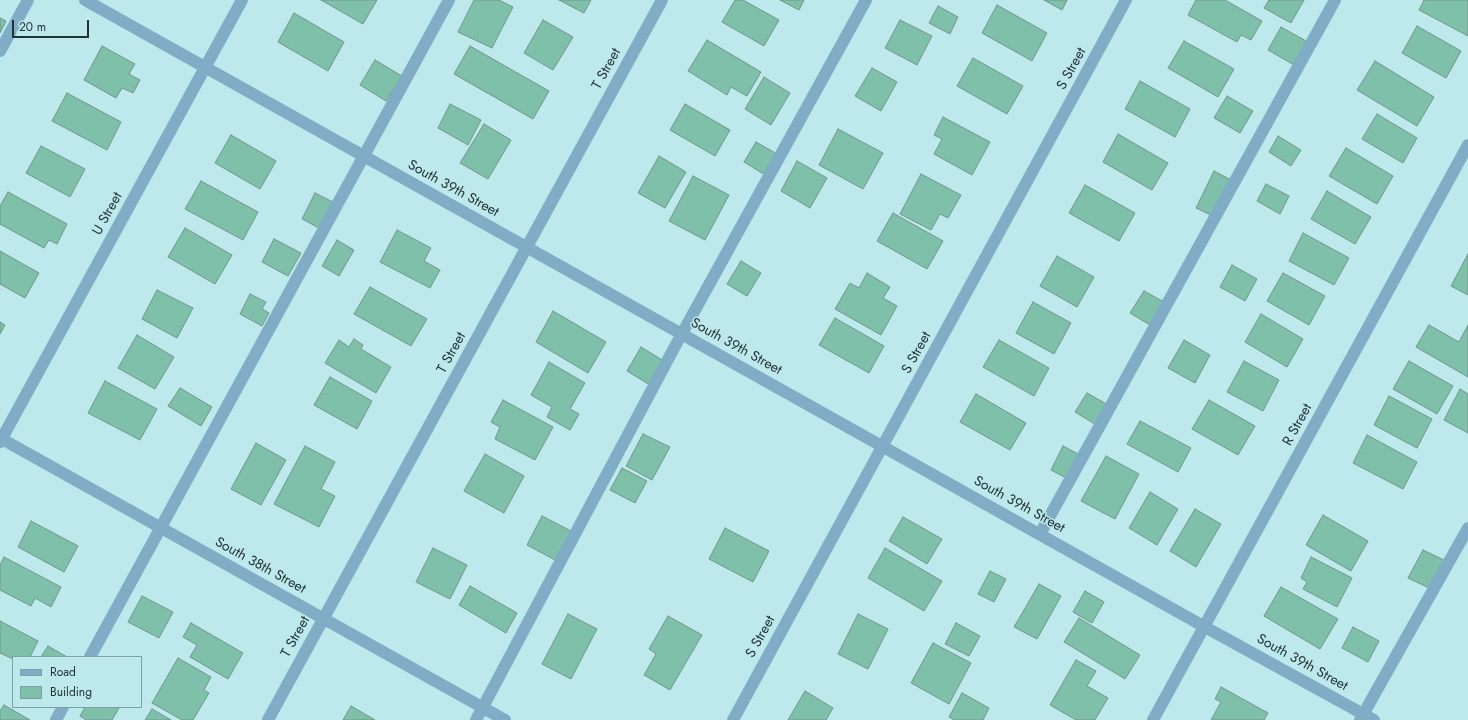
<!DOCTYPE html>
<style>
body{margin:0}
#map{position:relative;width:1468px;height:720px;overflow:hidden;background:#bde8ec;font-family:Jost,sans-serif}
canvas{display:block}
.legend{position:absolute;left:12px;top:656px;width:130px;height:52px;box-sizing:border-box;background:#bde8ec;border:1px solid #7fa0a3;margin:0;padding:5px 7px;list-style:none;font-size:12px;color:#223335}
.legend li{display:flex;align-items:center;gap:8px;height:20px}
.legend b{width:20px;border:1px solid #7fa0a3}
.scale{position:absolute;left:12px;top:20px;width:77px;height:18px;box-sizing:border-box;border:2px solid #223335;border-top:0;padding-left:5px;font-size:12px;line-height:14px;white-space:nowrap;color:#223335;-webkit-text-stroke:3px #bde8ec;paint-order:stroke}
</style>
<div id="map">
<canvas width="1468" height="720"></canvas>
<ul class="legend">
<li><b style="height:5px;background:#80acc6"></b>Road</li>
<li><b style="height:11px;background:#7ec0a9"></b>Building</li>
</ul>
<div class="scale">20 m</div>
</div>
<script>
const context = document.querySelector('canvas').getContext('2d');
context.lineJoin = 'round';
function fillPath(path, color) {
  context.fillStyle = color;
  context.fill(path, 'evenodd');
}
function shape(rows) {
  const path = new Path2D();
  for (const r of rows) {
    path.moveTo(r[0], r[1]);
    for (let i = 2; i < r.length; i += 2) path.lineTo(r[i], r[i + 1]);
  }
  return path;
}
function strokePath(path, color, width, dash) {
  context.strokeStyle = color;
  context.lineWidth = width;
  context.lineCap = dash ? 'butt' : 'round';
  context.setLineDash(dash || []);
  context.stroke(path);
}
function write(font, color, halo, rows, align = 'center') {
  context.font = font + ' Jost,sans-serif';
  context.lineWidth = 3;
  context.setLineDash([]);
  context.textBaseline = 'middle';
  context.strokeStyle = halo;
  context.fillStyle = color;
  for (const [text, x, y, turn = 0] of rows) {
    context.save();
    context.translate(x, y);
    context.rotate((+turn || 0) * Math.PI / 180);
    context.textAlign = isNaN(turn) ? turn : align;
    if (halo) context.strokeText(text, 0, 0);
    context.fillText(text, 0, 0);
    context.restore();
  }
}
const building = shape([
 [321,0,377,0,363,24,321,0],
 [474,0,499,0,513,7,492,48,458,32,474,0],
 [559,0,591,0,584,13,559,0],
 [735,0,743,0,779,20,764,46,722,22,735,0],
 [780,0,804,0,799,10,780,0],
 [1044,0,1067,0,1062,10,1044,0],
 [1196,0,1225,0,1262,21,1251,40,1241,35,1237,42,1188,15,1196,0],
 [1269,0,1304,0,1291,23,1264,8,1269,0],
 [1424,0,1468,0,1468,36,1419,10,1424,0],
 [997,5,1047,33,1032,61,982,33,997,5],
 [938,6,958,17,950,34,929,23,938,6],
 [294,13,344,42,328,71,278,42,294,13],
 [0,18,6,21,0,33,0,18],
 [543,20,573,37,553,70,524,53,543,20],
 [900,20,932,36,917,65,885,48,900,20],
 [1417,26,1461,51,1446,78,1402,53,1417,26],
 [1281,27,1308,42,1294,65,1268,50,1281,27],
 [707,40,761,72,747,96,731,87,727,95,688,71,707,40],
 [1184,41,1234,69,1218,97,1168,68,1184,41],
 [102,46,135,64,129,74,140,80,133,93,122,88,116,98,84,80,102,46],
 [470,46,549,91,533,119,454,74,470,46],
 [973,58,1023,86,1007,114,957,86,973,58],
 [375,60,402,76,386,101,360,85,375,60],
 [1375,61,1434,97,1417,126,1357,90,1375,61],
 [872,68,897,82,881,111,855,96,872,68],
 [764,77,790,93,771,125,745,109,764,77],
 [1140,81,1190,109,1175,137,1125,109,1140,81],
 [67,93,121,122,107,150,52,121,67,93],
 [1227,96,1253,111,1240,133,1214,118,1227,96],
 [450,104,481,120,468,145,438,128,450,104],
 [685,104,730,130,715,156,670,130,685,104],
 [1377,114,1417,138,1403,163,1362,139,1377,114],
 [943,117,990,142,972,175,934,154,942,139,934,135,943,117],
 [484,124,511,140,488,179,460,163,484,124],
 [838,129,883,153,863,189,819,165,838,129],
 [1118,134,1168,163,1152,190,1103,162,1118,134],
 [231,135,276,161,260,189,215,163,231,135],
 [1278,136,1301,150,1291,166,1269,152,1278,136],
 [756,142,777,154,765,175,744,162,756,142],
 [41,146,85,169,70,197,26,173,41,146],
 [1346,148,1393,176,1377,204,1329,176,1346,148],
 [659,156,686,172,665,208,638,193,659,156],
 [797,161,827,178,810,208,781,191,797,161],
 [1214,171,1231,180,1213,216,1196,208,1214,171],
 [921,174,961,195,948,218,940,214,931,230,900,214,921,174],
 [693,176,729,195,705,240,669,221,693,176],
 [201,181,258,212,243,240,185,209,201,181],
 [1266,184,1289,196,1280,214,1257,201,1266,184],
 [1085,185,1135,213,1119,241,1069,213,1085,185],
 [1327,191,1371,217,1355,244,1311,219,1327,191],
 [8,192,67,224,57,244,49,240,44,248,0,224,0,206,8,192],
 [315,193,333,202,319,228,302,219,315,193],
 [893,213,943,241,927,269,877,241,893,213],
 [185,228,232,255,215,284,168,257,185,228],
 [397,230,431,248,424,261,440,270,430,288,380,262,397,230],
 [1303,233,1349,258,1334,285,1289,261,1303,233],
 [274,239,301,253,288,276,262,262,274,239],
 [337,240,354,250,339,276,322,266,337,240],
 [0,251,39,273,25,298,0,284,0,251],
 [1468,254,1468,295,1451,286,1468,254],
 [1057,256,1094,277,1077,307,1040,286,1057,256],
 [741,261,761,273,747,296,727,284,741,261],
 [1232,265,1257,279,1245,301,1220,287,1232,265],
 [867,273,890,287,883,298,897,306,881,335,835,309,850,283,859,288,867,273],
 [1283,273,1325,296,1309,325,1267,301,1283,273],
 [370,287,427,319,411,346,354,314,370,287],
 [157,290,193,308,177,338,142,319,157,290],
 [1144,291,1164,302,1150,325,1130,313,1144,291],
 [250,294,266,302,262,309,269,313,262,326,240,314,250,294],
 [1033,302,1071,323,1054,354,1016,333,1033,302],
 [553,311,606,342,588,373,536,342,553,311],
 [1261,314,1303,339,1287,367,1245,342,1261,314],
 [835,318,884,346,869,373,819,345,835,318],
 [0,322,5,325,0,334,0,322],
 [1429,325,1459,342,1468,325,1468,377,1416,347,1429,325],
 [137,335,174,357,155,389,118,368,137,335],
 [354,339,363,345,361,349,391,367,376,393,325,363,339,340,349,347,354,339],
 [999,340,1049,368,1034,396,983,367,999,340],
 [1184,340,1210,355,1195,383,1168,368,1184,340],
 [641,347,664,361,650,385,627,371,641,347],
 [1244,361,1279,380,1263,411,1227,392,1244,361],
 [1409,361,1453,386,1437,414,1393,389,1409,361],
 [549,362,585,383,570,409,579,414,570,430,547,417,552,407,531,395,549,362],
 [330,377,372,401,357,429,314,405,330,377],
 [105,381,157,409,140,440,88,413,105,381],
 [180,388,212,407,201,426,168,406,180,388],
 [1460,389,1468,394,1468,433,1444,420,1460,389],
 [1087,393,1110,406,1098,426,1075,412,1087,393],
 [976,394,1026,423,1010,450,960,422,976,394],
 [1389,396,1432,419,1417,448,1374,425,1389,396],
 [503,400,553,427,535,460,495,439,500,427,491,422,503,400],
 [1209,400,1255,426,1238,455,1192,429,1209,400],
 [1140,421,1191,448,1178,472,1127,444,1140,421],
 [643,434,670,447,652,480,626,466,643,434],
 [1367,435,1417,462,1403,489,1353,463,1367,435],
 [256,443,286,460,261,505,231,489,256,443],
 [305,446,335,462,321,489,335,496,319,527,274,504,305,446],
 [1063,446,1080,455,1068,479,1051,470,1063,446],
 [485,454,524,476,504,513,464,491,485,454],
 [1106,456,1139,474,1115,519,1081,501,1106,456],
 [622,468,647,481,635,503,610,490,622,468],
 [1150,492,1178,509,1157,545,1129,528,1150,492],
 [1195,509,1221,524,1196,567,1170,551,1195,509],
 [1323,515,1368,541,1351,571,1306,545,1323,515],
 [542,516,571,531,555,560,527,545,542,516],
 [903,517,942,539,927,564,889,541,903,517],
 [31,521,78,546,64,572,18,547,31,521],
 [725,528,769,551,753,582,709,559,725,528],
 [433,548,467,565,450,599,416,582,433,548],
 [885,548,942,581,924,611,868,578,885,548],
 [1423,550,1444,560,1429,588,1408,578,1423,550],
 [4,557,61,587,51,607,35,598,31,606,0,590,0,565,4,557],
 [1311,557,1352,578,1337,607,1303,589,1307,582,1301,578,1311,557],
 [990,571,1006,579,994,602,978,594,990,571],
 [1039,584,1061,596,1037,639,1014,627,1039,584],
 [470,586,517,613,506,633,459,605,470,586],
 [1281,587,1338,619,1320,649,1264,616,1281,587],
 [1085,591,1104,602,1092,623,1073,612,1085,591],
 [142,596,173,612,159,638,128,622,142,596],
 [568,614,597,629,571,679,542,664,568,614],
 [858,614,888,629,868,669,838,654,858,614],
 [668,616,702,635,670,690,644,675,656,654,649,649,668,616],
 [1079,618,1140,655,1125,679,1064,642,1079,618],
 [0,621,38,641,30,657,13,657,13,659,0,653,0,621],
 [191,623,243,653,228,679,190,657,197,645,183,637,191,623],
 [956,623,980,636,969,656,945,644,956,623],
 [1353,627,1379,641,1368,662,1342,648,1353,627],
 [933,643,971,663,949,704,911,683,933,643],
 [48,646,67,657,41,657,48,646],
 [178,658,211,677,204,690,209,693,193,720,182,720,152,703,178,658],
 [1076,660,1096,671,1087,686,1108,698,1095,720,1076,720,1050,705,1076,660],
 [1221,687,1268,713,1264,720,1211,720,1221,702,1215,699,1221,687],
 [805,691,833,708,826,720,788,720,805,691],
 [962,693,989,708,983,720,954,720,949,717,962,693],
 [4,705,30,720,0,720,0,711,4,705],
 [351,706,375,720,343,720,351,706],
 [85,707,117,707,119,708,112,720,86,720,80,716,85,707],
 [152,709,171,720,145,720,152,709]
]);
const lane = shape([
 [0,51,28,0],
 [1040,534,1335,0],
 [90,657,449,0],
 [56,720,63,707],
 [476,720,673,350,866,0],
 [1360,720,1468,528]
]);
const street = shape([
 [85,0,1205,627,1374,720],
 [0,438,505,720],
 [0,442,242,0],
 [268,720,662,0],
 [733,720,1126,0],
 [1153,720,1468,145]
]);
const streetNames = [
 ["T Street",607,69,-61],
 ["S Street",1072,69,-61],
 ["South 39th Street",453,189,29],
 ["U Street",108,214,-61],
 ["South 39th Street",736,347,29],
 ["T Street",452,353,-61],
 ["S Street",917,353,-61],
 ["R Street",1298,425,-61],
 ["South 39th Street",1019,505,29],
 ["South 38th Street",260,566,29],
 ["T Street",296,637,-61],
 ["S Street",761,637,-61],
 ["South 39th Street",1302,663,29]
];
fillPath(building, '#7ec0a9');
strokePath(building, '#729689', 1);
strokePath(lane, '#80acc6', 12);
strokePath(street, '#80acc6', 12);
write('14px', '#223335', '#bde8ec', streetNames);
</script>
